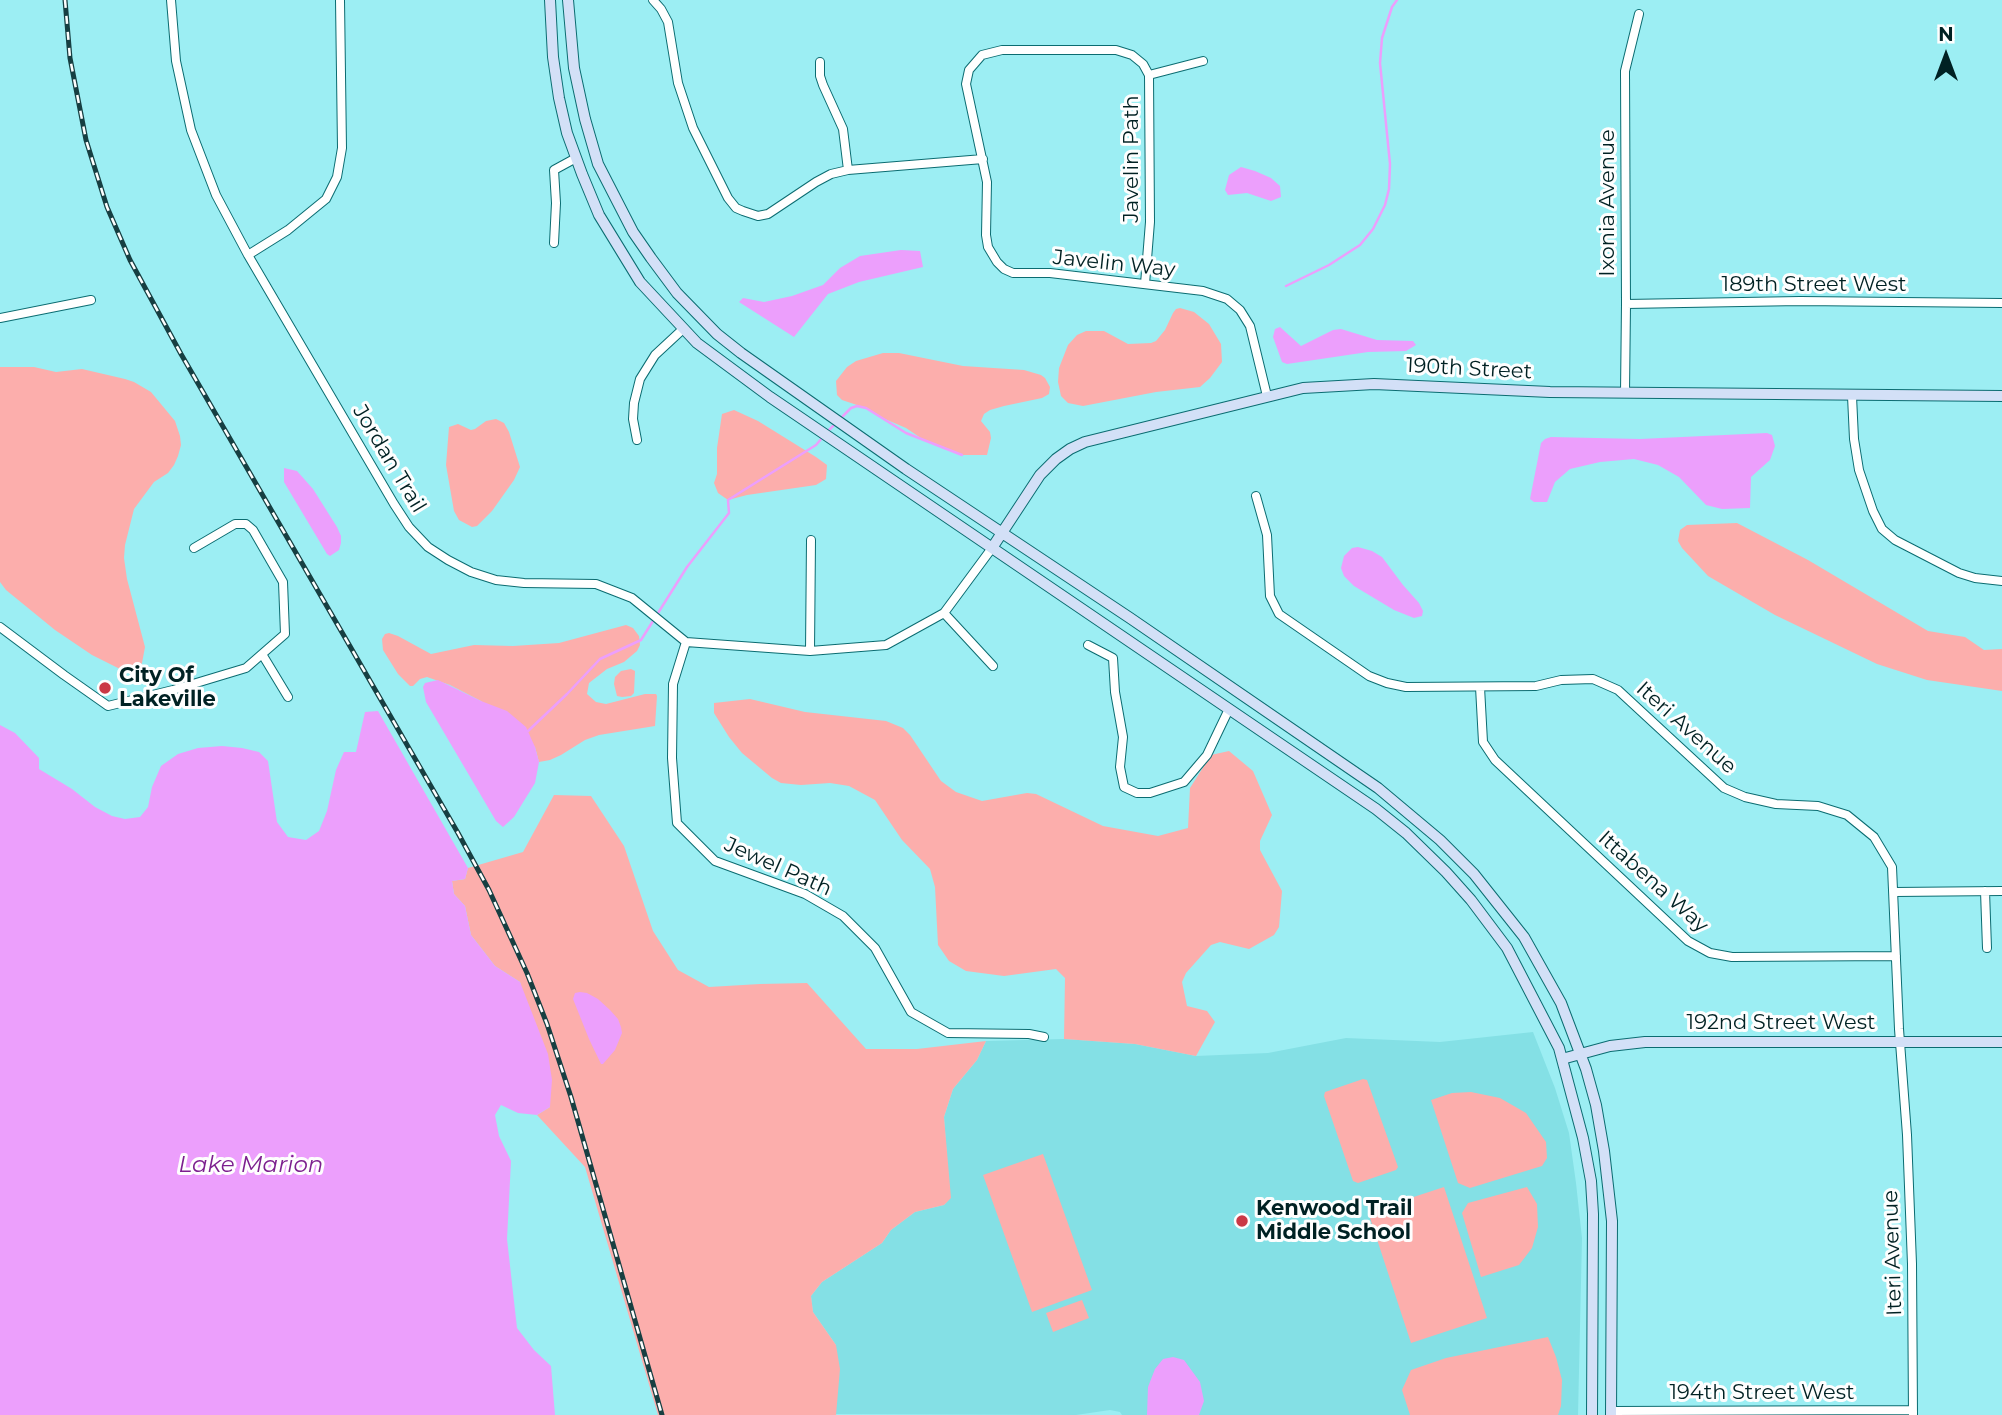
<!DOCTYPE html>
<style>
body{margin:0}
#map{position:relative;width:2002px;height:1415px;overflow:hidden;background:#9ceef3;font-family:Montserrat,sans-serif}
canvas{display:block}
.north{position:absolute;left:1911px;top:21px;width:70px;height:70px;-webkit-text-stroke:5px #fefefe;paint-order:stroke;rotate:0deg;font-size:19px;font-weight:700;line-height:28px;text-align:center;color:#002123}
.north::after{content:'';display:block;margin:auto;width:24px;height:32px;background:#002123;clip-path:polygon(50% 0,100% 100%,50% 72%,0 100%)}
</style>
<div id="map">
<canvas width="2002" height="1415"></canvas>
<div class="north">N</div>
</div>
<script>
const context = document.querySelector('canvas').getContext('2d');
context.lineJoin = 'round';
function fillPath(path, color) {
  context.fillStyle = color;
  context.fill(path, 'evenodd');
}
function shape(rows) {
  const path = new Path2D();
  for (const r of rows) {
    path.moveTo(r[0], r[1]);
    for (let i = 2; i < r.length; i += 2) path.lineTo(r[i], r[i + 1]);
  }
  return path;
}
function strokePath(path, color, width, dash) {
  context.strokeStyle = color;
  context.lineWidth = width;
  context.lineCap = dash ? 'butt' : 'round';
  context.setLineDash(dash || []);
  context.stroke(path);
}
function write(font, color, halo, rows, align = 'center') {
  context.font = font + ' Montserrat,sans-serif';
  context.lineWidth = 6;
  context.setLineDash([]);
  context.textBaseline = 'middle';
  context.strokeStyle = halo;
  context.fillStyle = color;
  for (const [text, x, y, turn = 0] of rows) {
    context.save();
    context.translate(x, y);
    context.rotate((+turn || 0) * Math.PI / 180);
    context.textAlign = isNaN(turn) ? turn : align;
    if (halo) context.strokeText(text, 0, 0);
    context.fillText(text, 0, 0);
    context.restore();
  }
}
const built = shape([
 [1533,1032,1555,1088,1569,1133,1576,1183,1582,1238,1578,1415,1122,1415,1120,1412,1110,1410,1076,1415,835,1414,836,1345,813,1312,811,1296,822,1282,882,1243,891,1230,915,1212,944,1205,950,1198,944,1117,953,1089,977,1060,986,1041,1064,1039,1135,1044,1196,1056,1268,1053,1346,1038,1440,1042]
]);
const green = shape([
 [1180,308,1194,312,1209,324,1221,344,1222,362,1210,378,1200,387,1156,392,1083,406,1068,403,1061,396,1058,382,1059,368,1068,345,1077,335,1086,331,1104,331,1128,344,1151,343,1156,341,1165,330,1173,313,1176,309],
 [883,353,899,353,963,366,1024,370,1041,375,1045,378,1050,387,1049,394,1042,398,1004,406,990,410,984,414,981,421,990,432,991,438,987,455,962,455,924,440,906,428,878,416,866,408,842,400,837,395,836,381,847,367,856,361],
 [0,367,34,367,56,372,82,369,125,379,134,382,151,392,175,421,180,436,181,445,178,456,174,465,168,473,154,482,134,509,125,545,124,558,127,579,145,647,142,663,136,671,122,670,92,655,55,630,6,590,0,582],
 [734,410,758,421,816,457,827,465,826,479,816,485,747,495,728,500,718,493,714,483,717,474,717,448,722,414],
 [496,419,504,423,509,432,520,467,514,480,492,511,477,526,472,527,459,520,454,511,446,465,449,427,458,424,471,430,475,429,486,421],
 [1737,523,1808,560,1928,631,1965,637,1984,650,2002,649,2002,691,1927,680,1877,664,1775,615,1708,576,1682,548,1678,541,1680,530,1687,525],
 [626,625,633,628,639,636,640,645,637,651,624,662,607,669,589,683,587,694,596,702,606,704,645,694,656,694,657,696,655,726,599,735,585,740,561,755,550,760,539,762,535,747,481,701,450,685,427,677,420,679,413,686,410,686,398,674,383,650,382,639,385,634,389,633,398,636,431,654,474,645,513,646,559,643],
 [631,669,635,671,634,693,631,696,622,697,617,696,614,684,615,677,621,671],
 [750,699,805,712,886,721,903,728,910,735,941,781,956,792,982,801,1027,793,1036,794,1103,826,1158,836,1188,828,1190,788,1211,755,1229,751,1253,771,1272,815,1260,841,1260,850,1282,891,1279,927,1274,935,1249,949,1220,942,1211,945,1186,973,1182,982,1187,1006,1207,1011,1215,1022,1196,1056,1135,1044,1064,1039,1065,978,1056,969,1004,976,966,971,949,961,938,945,935,887,930,869,902,840,875,800,849,786,830,783,801,785,781,783,772,778,742,753,729,737,714,713,714,703],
 [554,795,591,796,624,846,653,931,678,970,709,987,760,984,807,983,866,1049,917,1049,986,1041,977,1060,953,1089,944,1117,951,1198,944,1205,915,1212,891,1230,882,1243,822,1282,811,1296,813,1312,836,1345,840,1369,836,1415,658,1415,585,1167,537,1115,550,1107,520,982,495,966,471,935,465,906,454,894,452,881,465,879,468,868,523,852],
 [1363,1079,1367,1080,1398,1167,1396,1170,1358,1183,1353,1181,1324,1096,1325,1092],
 [1471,1092,1500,1098,1526,1113,1546,1142,1547,1158,1542,1166,1470,1188,1458,1183,1431,1100,1452,1093],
 [1043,1154,1092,1290,1032,1312,983,1175],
 [1444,1187,1487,1318,1411,1343,1368,1212],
 [1527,1187,1537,1204,1538,1227,1532,1248,1519,1265,1481,1277,1462,1213,1468,1203],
 [1082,1300,1089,1318,1053,1332,1046,1313],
 [1548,1337,1556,1357,1562,1380,1561,1406,1558,1415,1410,1415,1402,1390,1411,1370,1446,1358]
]);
const water = shape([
 [1241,167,1255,171,1271,178,1280,186,1281,197,1271,201,1247,193,1228,195,1225,190,1229,175],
 [901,250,920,251,923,267,859,282,828,294,794,337,739,302,743,298,764,302,792,296,823,285,840,268,860,256],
 [1280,327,1301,346,1333,330,1341,329,1377,340,1413,341,1416,345,1406,351,1368,352,1287,364,1282,362,1273,337,1275,329],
 [1767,433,1772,435,1775,446,1770,460,1751,477,1750,508,1722,509,1706,505,1679,477,1658,465,1634,459,1600,462,1570,469,1555,482,1547,502,1534,502,1530,499,1541,443,1545,439,1551,437,1640,439],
 [284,468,297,471,313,489,337,527,341,536,341,543,339,550,330,556,327,554,284,482],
 [1358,547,1372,551,1382,557,1403,585,1419,603,1423,611,1422,616,1414,618,1394,610,1354,586,1344,576,1341,568,1344,556,1352,548],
 [438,680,481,701,507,711,526,727,535,747,539,762,535,783,514,817,503,827,496,821,426,702,423,687,425,683],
 [378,711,468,868,465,879,452,881,454,894,465,906,471,935,495,966,520,982,548,1054,552,1080,550,1107,537,1115,518,1113,501,1105,495,1115,499,1136,511,1161,507,1239,517,1328,534,1350,551,1366,555,1415,0,1415,0,725,15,733,39,758,39,769,72,789,95,807,112,816,125,819,140,817,148,807,152,787,161,766,178,754,198,748,222,746,242,748,259,752,268,761,277,822,288,837,306,840,319,831,327,811,336,770,344,752,356,752,365,712],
 [580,992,587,993,598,999,610,1010,618,1019,621,1027,622,1033,615,1050,603,1064,601,1064,589,1039,573,999,575,993],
 [1173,1357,1184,1360,1200,1382,1204,1401,1199,1415,1147,1415,1148,1387,1155,1369,1163,1359]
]);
const stream = shape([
 [1286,286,1329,265,1360,245,1373,229,1385,205,1389,189,1390,164,1380,63,1382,38,1392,7,1397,0],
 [841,418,851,408,857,406,866,408,906,433,962,455],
 [826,433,836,423],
 [528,731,567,694,600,659,641,640,687,567,729,513,728,500,816,445,822,438]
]);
const street = shape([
 [171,0,176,61,191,130,216,195,248,255,394,504,409,527,428,547,448,560,471,572,496,580,524,583,596,584,632,598,686,642,810,651,886,645,944,613,992,548],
 [653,0,661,9,668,22,678,83,693,128,728,198,736,208,743,211,758,216,768,214,816,182,831,174,848,170,983,159],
 [820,62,820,76,823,85,843,129,848,170],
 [1149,75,1203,61],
 [554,243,556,203,554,170,576,158],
 [248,255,288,230,326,199,337,177,342,148,340,0],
 [1145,284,1150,222,1149,75,1143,64,1132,55,1116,50,1002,50,982,55,969,70,966,84,987,182,986,235,988,247,997,262,1004,269,1013,273,1050,273,1203,291,1227,299,1240,310,1250,326,1267,396],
 [1626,304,1800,301,2002,303],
 [0,318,91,300],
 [1625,393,1626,304,1625,71,1639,14],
 [1852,396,1854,439,1859,470,1873,511,1882,529,1895,540,1959,573,1975,578,2002,581],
 [637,440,633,419,634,403,640,379,655,355,683,329],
 [1256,496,1267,535,1270,596,1279,614,1369,676,1387,683,1406,687,1536,686,1561,680,1593,679,1618,690,1724,788,1745,797,1776,804,1818,806,1847,815,1874,837,1892,867,1899,1029,1907,1135,1912,1264,1913,1415],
 [944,613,993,666],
 [0,627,64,675,108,706,173,690,246,668,285,634,283,582,253,530,246,524,235,524,194,548],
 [686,642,673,684,672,758,677,823,715,861,805,894,843,916,875,948,911,1012,948,1033,1029,1034,1044,1037],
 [1088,645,1113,658,1115,692,1123,737,1120,767,1124,787,1137,793,1150,793,1184,782,1207,755,1229,709],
 [810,651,811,540],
 [262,654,288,697],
 [1480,687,1483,742,1495,760,1688,941,1710,953,1732,957,1896,956],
 [1985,891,1987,948],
 [1894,892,2002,891],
 [1611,1411,1913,1410]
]);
const secondary = shape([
 [550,0,553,57,559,98,567,133,582,174,599,215,640,282,697,343,770,397,1376,809,1406,833,1446,872,1471,900,1507,948,1559,1048,1583,1138,1591,1181,1593,1214,1592,1415],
 [568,0,574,68,585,119,598,164,633,232,651,258,677,293,717,334,741,353,906,469,1130,618,1378,788,1440,840,1474,874,1524,937,1561,1003,1586,1069,1596,1105,1604,1151,1612,1221,1611,1415],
 [992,548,1040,475,1056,459,1070,449,1085,442,1303,388,1374,384,1550,392,2002,396],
 [1562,1059,1610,1046,1645,1042,2002,1042]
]);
const rail = shape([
 [65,0,70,58,86,140,107,207,130,260,181,354,458,833,489,890,527,973,547,1024,571,1097,662,1415]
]);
const markers = [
 [105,688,7,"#ca3946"],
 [1242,1221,7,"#ca3946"]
];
const streetNames = [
 ["Javelin Path",1132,159,-90],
 ["Ixonia Avenue",1608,203,-90],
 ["Javelin Way",1114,264,6],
 ["189th Street West",1814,285],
 ["190th Street",1469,369,3],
 ["Jordan Trail",389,459,59],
 ["Iteri Avenue",1686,728,42],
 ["Jewel Path",778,867,24],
 ["Ittabena Way",1653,882,42],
 ["192nd Street West",1781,1023],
 ["Iteri Avenue",1893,1253,-92],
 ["194th Street West",1762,1393]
];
const poiNames = [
 ["City Of",119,676],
 ["Lakeville",119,700],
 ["Kenwood Trail",1256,1209],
 ["Middle School",1256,1233]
];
const waterNames = [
 ["Lake Marion",251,1165]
];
fillPath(built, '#84e0e5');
fillPath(green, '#fcaeac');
fillPath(water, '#ec9ffc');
strokePath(stream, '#ec9ffc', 2.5);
strokePath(street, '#0b6c71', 10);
strokePath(secondary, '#0b6c71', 12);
strokePath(street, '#fff', 8);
strokePath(secondary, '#d3e0f7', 10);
strokePath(rail, '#173f42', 5);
strokePath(rail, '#fefefe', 2.5, [8]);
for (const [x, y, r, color] of markers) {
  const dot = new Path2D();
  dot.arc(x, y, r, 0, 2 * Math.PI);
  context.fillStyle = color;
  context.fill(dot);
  strokePath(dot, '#fefefe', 2.5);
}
write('21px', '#002123', '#fefefe', streetNames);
write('bold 21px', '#002123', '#fefefe', poiNames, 'left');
write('italic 23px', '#7c1f8e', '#fefefe', waterNames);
</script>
